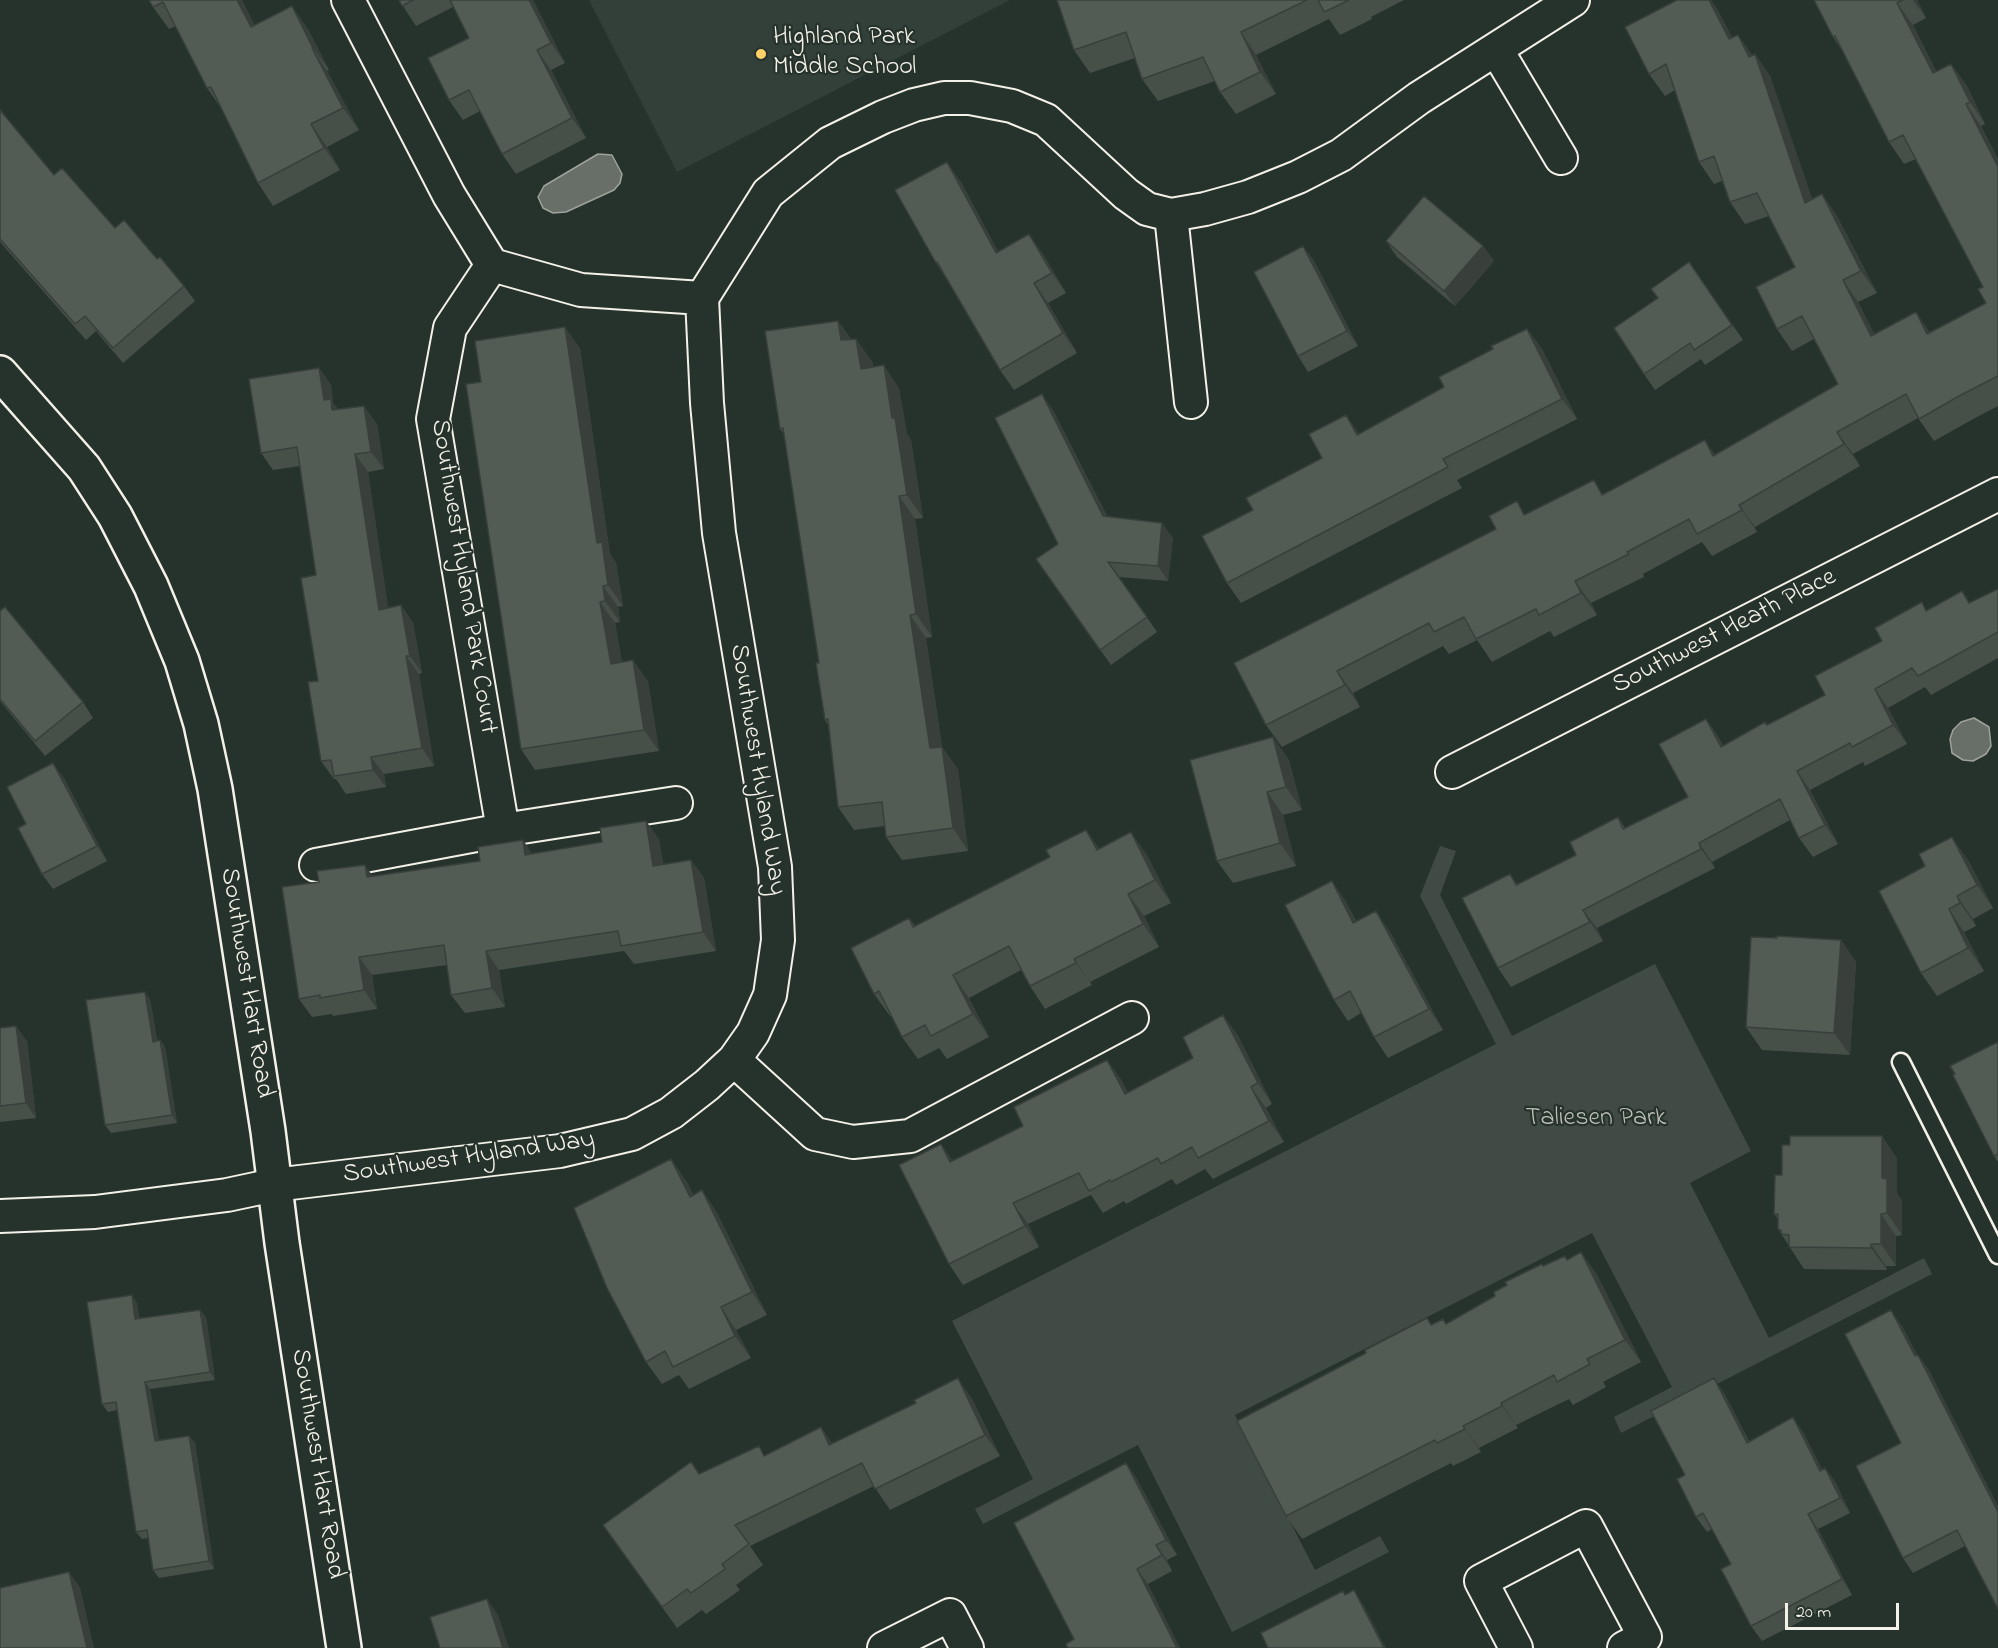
<!DOCTYPE html>
<style>
body{margin:0}
#map{position:relative;width:1998px;height:1648px;overflow:hidden;background:#26332d;font-family:"Indie Flower",sans-serif}
canvas{display:block}
.scale{position:absolute;left:1785px;top:1603px;width:114px;height:27px;box-sizing:border-box;border:3px solid #f4f1e8;border-top:0;padding-left:8px;font-size:18px;line-height:21px;white-space:nowrap;color:#f4f1e8;-webkit-text-stroke:4px #26332d;paint-order:stroke}
</style>
<div id="map">
<canvas width="1998" height="1648"></canvas>
<div class="scale">20 m</div>
</div>
<script>
const context = document.querySelector('canvas').getContext('2d');
context.lineJoin = 'round';
function fillPath(path, color) {
  context.fillStyle = color;
  context.fill(path, 'evenodd');
}
function shape(rows) {
  const path = new Path2D();
  for (const r of rows) {
    path.moveTo(r[0], r[1]);
    for (let i = 2; i < r.length; i += 2) path.lineTo(r[i], r[i + 1]);
  }
  return path;
}
function strokePath(path, color, width, dash) {
  context.strokeStyle = color;
  context.lineWidth = width;
  context.lineCap = dash ? 'butt' : 'round';
  context.setLineDash(dash || []);
  context.stroke(path);
}
function write(font, color, halo, rows, align = 'center') {
  context.font = font + ' "Indie Flower",sans-serif';
  context.lineWidth = 4.5;
  context.setLineDash([]);
  context.textBaseline = 'middle';
  context.strokeStyle = halo;
  context.fillStyle = color;
  for (const [text, x, y, turn = 0] of rows) {
    context.save();
    context.translate(x, y);
    context.rotate((+turn || 0) * Math.PI / 180);
    context.textAlign = isNaN(turn) ? turn : align;
    if (halo) context.strokeText(text, 0, 0);
    context.fillText(text, 0, 0);
    context.restore();
  }
}
const built = shape([
 [589,0,1010,0,677,172]
]);
const green = shape([
 [1440,846,1456,851,1440,895,1512,1036,1655,964,1751,1151,1690,1183,1769,1338,1924,1258,1932,1274,1621,1433,1614,1417,1672,1387,1592,1233,1235,1415,1315,1570,1380,1536,1389,1552,1232,1632,1138,1445,983,1524,975,1509,1033,1479,952,1321,1496,1044,1420,896]
]);
const water = shape([
 [598,154,612,155,622,174,620,183,614,190,566,212,553,213,543,208,538,197,544,186,598,154],
 [1974,718,1989,727,1991,746,1986,754,1973,761,1963,760,1952,753,1950,739,1953,730,1961,722,1974,718]
]);
const lane = shape([
 [1901,1062,1998,1255]
]);
const street = shape([
 [348,0,449,195,492,265,581,290,702,298],
 [1496,49,1561,158],
 [1171,215,1191,402],
 [1452,772,1998,494],
 [503,830,676,803],
 [316,865,503,830,433,419,450,328,492,265],
 [734,1060,815,1134,853,1142,910,1136,1132,1018],
 [0,1216,95,1212,227,1195,274,1185,560,1151,632,1134,671,1113,707,1085,734,1060,753,1033,770,995,778,940,775,867,719,533,707,403,702,298,768,193,830,143,883,117,914,105,944,98,970,98,1012,106,1046,120,1126,194,1147,209,1171,215,1205,209,1248,197,1298,177,1341,155,1419,98,1573,0],
 [884,1648,950,1615,967,1648],
 [1516,1648,1481,1581,1586,1526,1645,1637,1624,1648]
]);
const secondary = shape([
 [0,373,84,468,115,516,151,586,182,661,201,724,215,789,268,1131,282,1243,344,1648]
]);
const wall = shape([
 [149,0,242,0,254,25,308,29,329,70,327,71,359,130,327,147,340,170,273,206,258,183,221,108,207,88,176,26,169,29,153,7],
 [399,0,533,0,565,63,551,70,586,138,516,174,502,154,480,111,463,120,449,100,469,38,453,7,416,26],
 [1057,0,1404,0,1371,17,1372,19,1340,35,1329,19,1256,55,1276,94,1236,114,1220,92,1215,81,1158,101,1142,79,1135,58,1090,73,1074,50],
 [1677,0,1711,0,1717,9,1732,37,1738,35,1752,55,1755,54,1770,76,1812,199,1822,194,1837,216,1877,293,1858,302,1874,334,1916,312,1929,332,1986,303,1983,287,1916,159,1904,164,1889,142,1843,52,1833,37,1814,0,1917,0,1926,18,1913,25,1936,71,1951,64,1967,86,1985,124,1981,126,1998,159,1998,406,1975,418,1934,441,1918,418,1853,454,1860,466,1755,527,1757,532,1712,556,1702,542,1643,574,1644,577,1591,603,1597,615,1554,637,1550,631,1492,662,1477,640,1449,654,1443,646,1353,693,1360,707,1282,747,1266,725,1526,514,1604,493,1715,455,1838,384,1814,339,1792,351,1777,329,1795,267,1769,216,1745,224,1730,202,1722,181,1714,184,1699,162,1675,90,1665,96,1649,74],
 [0,110,54,175,115,228,157,259,184,286,195,301,123,363,96,331,86,340,0,242],
 [961,182,998,252,1043,254,1066,293,1048,303,1077,353,1014,390,1000,370,949,283,936,263],
 [1386,241,1483,246,1494,261,1455,306,1397,257],
 [1303,246,1314,261,1358,346,1308,372,1298,356],
 [1689,262,1743,340,1705,365,1701,359,1655,390,1644,374,1657,298],
 [838,321,851,339,872,361,873,367,899,388,907,434,911,440,923,518,915,519,932,637,926,638,942,747,958,769,968,851,902,860,886,837,885,826,854,830,838,807,828,725,825,720,819,663,784,434,780,429],
 [1527,329,1542,349,1577,419,1457,480,1462,488,1241,603,1227,583,1253,510,1322,458,1359,434,1444,387,1493,349],
 [580,348,610,554,616,563,623,606,618,607,620,622,615,623,622,662,648,681,659,751,535,770,521,749,481,382],
 [319,368,331,385,333,403,338,409,377,424,384,469,368,472,388,608,401,605,413,623,422,673,419,674,434,766,384,774,386,787,346,794,336,779,334,779,321,761,318,681,316,575,300,466,273,470,261,453],
 [1053,410,1107,516,1173,538,1168,581,1119,577,1157,632,1111,665,1036,559,1058,544],
 [1998,589,1998,658,1931,695,1925,687,1888,708,1907,744,1865,766,1863,762,1810,790,1838,844,1813,857,1799,838,1790,820,1712,862,1715,868,1597,928,1603,941,1511,987,1498,968,1510,874,1517,884,1576,855,1618,817,1625,828,1688,797,1706,719,1719,738,1723,746,1767,725,1825,695,1882,641,1927,610,1971,603],
 [0,611,83,702,93,718,45,756,0,701],
 [1273,737,1289,760,1302,810,1283,815,1296,866,1233,883,1217,861],
 [64,778,107,861,53,889,42,874,26,824],
 [1086,830,1099,849,1147,855,1171,903,1144,916,1159,947,1090,982,1092,985,1045,1009,1030,986,1021,970,969,998,989,1037,947,1059,939,1048,918,1059,902,1037,891,1016,890,1016,874,994,909,918,915,926,1050,857],
 [659,839,663,864,691,860,704,878,716,951,634,964,624,951,499,970,505,1007,465,1013,451,995,447,965,372,975,377,1009,333,1016,332,1014,312,1017,299,999,319,882,373,876,532,853],
 [1968,860,1993,908,1973,919,1976,926,1964,932,1984,971,1937,996,1921,973],
 [1332,881,1346,902,1356,921,1390,932,1443,1030,1388,1058,1374,1037,1361,1013,1348,1021,1334,1000],
 [1777,938,1841,940,1856,962,1850,1055,1762,1050,1746,1027],
 [150,999,157,1040,160,1040,165,1047,177,1123,111,1133,105,1125],
 [1223,1015,1238,1036,1272,1104,1266,1108,1284,1142,1213,1179,1205,1169,1176,1185,1172,1179,1126,1204,1124,1201,1103,1213,1091,1195,1028,1224,1039,1247,963,1285,949,1264,953,1161,1023,1126,1107,1060,1122,1081,1128,1093,1193,1058],
 [0,1028,27,1041,36,1118,0,1122],
 [1998,1042,1998,1162,1994,1156,1955,1074],
 [1882,1136,1897,1159,1897,1193,1902,1201,1902,1235,1896,1236,1896,1266,1886,1266,1887,1270,1804,1269,1778,1229,1778,1219,1774,1214,1790,1145],
 [687,1182,693,1195,702,1190,717,1213,767,1315,736,1330,751,1358,689,1389,679,1375,662,1384,646,1362],
 [1581,1252,1597,1275,1641,1362,1603,1382,1606,1387,1573,1405,1569,1399,1516,1425,1518,1428,1479,1448,1481,1452,1453,1466,1451,1463,1302,1539,1286,1516,1366,1353,1427,1318,1432,1325,1443,1319,1446,1324,1495,1296,1543,1266,1565,1256,1568,1260],
 [137,1303,139,1319,206,1317,215,1380,150,1389,159,1441,189,1436,195,1443,214,1569,159,1578,153,1570,148,1538,142,1539,136,1532,117,1410,108,1412,102,1404],
 [1902,1326,1917,1355,1918,1355,1929,1370,1965,1546,1913,1573,1903,1558,1901,1443],
 [1724,1393,1749,1441,1803,1432,1822,1470,1825,1468,1836,1483,1850,1513,1818,1529,1852,1595,1762,1641,1751,1626,1731,1564,1712,1529,1707,1532,1696,1517,1685,1475],
 [972,1399,1000,1456,890,1510,874,1486,750,1546,763,1565,736,1585,740,1590,706,1614,702,1610,677,1628,603,1525,699,1474,765,1455,821,1427,832,1444],
 [1126,1463,1137,1479,1177,1555,1167,1560,1172,1571,1148,1584,1074,1639]
]);
const shadedWall = shape([
 [237,0,242,0,267,49,251,27],
 [529,0,533,0,565,63,551,43],
 [1709,0,1711,0,1717,9,1745,61,1729,39],
 [1913,0,1917,0,1926,18],
 [1897,3,1913,25,1948,95,1933,73],
 [292,6,308,29,329,70,313,48],
 [1241,32,1256,55,1276,94,1260,72],
 [1738,35,1753,57,1755,54,1770,76,1821,225,1805,203,1749,57],
 [312,48,327,71,359,130,343,108],
 [537,50,551,70,586,138,572,118],
 [1951,64,1967,86,1985,124,1970,102],
 [1966,104,1981,126,1998,159,1998,167],
 [311,124,327,147,340,170,324,148],
 [947,162,961,182,1010,273,996,253],
 [1822,194,1837,216,1877,293,1861,271],
 [1029,234,1043,254,1066,293,1052,273],
 [1303,246,1314,261,1358,346,1347,331],
 [1483,246,1494,261,1455,306,1444,291],
 [1843,280,1858,302,1887,358,1871,336],
 [1034,283,1048,303,1077,353,1063,333],
 [1916,312,1931,334,1927,334],
 [838,321,854,344,841,340],
 [565,327,580,348,610,554,616,563,623,606,608,585,597,543],
 [1527,329,1542,349,1577,419,1562,399],
 [856,339,872,361,877,392,861,369],
 [884,365,899,388,907,434,911,440,923,518,907,495,892,418],
 [319,368,331,385,333,403,343,416,344,428,324,400],
 [1042,394,1053,410,1114,531,1103,516],
 [364,406,377,424,384,469,371,452],
 [1346,415,1360,435,1357,435],
 [1837,432,1853,454,1860,466,1844,444],
 [1705,440,1720,462,1713,456],
 [355,454,368,472,391,627,379,610],
 [899,496,915,519,932,637,916,614],
 [1739,505,1755,527,1757,532,1742,510],
 [1162,523,1173,538,1168,581,1158,566],
 [1575,581,1591,603,1597,615,1581,593],
 [603,586,618,607,620,622,605,601],
 [600,602,615,623,626,685,611,664],
 [401,605,413,623,422,673,410,656],
 [910,615,926,638,945,770,942,747,958,769,968,851,953,828,930,748],
 [406,656,419,674,434,766,422,748],
 [633,660,648,681,659,751,644,730],
 [1337,671,1353,693,1360,707,1345,685],
 [1875,689,1888,708,1907,744,1893,725],
 [1706,719,1719,738,1734,766,1721,747],
 [1273,737,1289,760,1302,810,1286,787],
 [371,757,384,774,386,787,373,770],
 [53,763,64,778,107,861,97,846],
 [1797,771,1810,790,1838,844,1825,825],
 [1267,792,1283,815,1296,866,1280,843],
 [646,821,659,839,666,885,653,866],
 [1086,830,1102,853,1097,850],
 [1131,832,1147,855,1171,903,1155,880],
 [1952,837,1968,860,1993,908,1977,885],
 [523,840,536,859,525,855],
 [1699,843,1712,862,1715,868,1701,849],
 [691,860,704,878,716,951,703,932],
 [365,865,378,884,367,877],
 [1332,881,1346,902,1367,944,1353,923],
 [1128,894,1144,916,1159,947,1143,924],
 [1957,896,1973,919,1976,926,1960,903],
 [1949,909,1964,932,1984,971,1968,948],
 [1583,910,1597,928,1603,941,1590,922],
 [1376,911,1390,932,1443,1030,1429,1009],
 [1841,940,1856,962,1850,1055,1834,1033],
 [486,951,499,970,505,1007,492,988],
 [359,957,372,975,377,1009,364,990],
 [1074,959,1090,982,1092,985,1076,963],
 [953,975,969,998,989,1037,973,1014],
 [145,992,150,999,158,1049,153,1042],
 [1223,1015,1238,1036,1272,1104,1258,1083],
 [16,1026,27,1041,36,1118,26,1103],
 [160,1040,165,1047,177,1123,172,1115],
 [1107,1060,1122,1081,1139,1115,1125,1094],
 [1251,1087,1266,1108,1284,1142,1269,1121],
 [1882,1136,1897,1159,1897,1193,1902,1201,1902,1235,1887,1213,1882,1178],
 [941,1144,956,1165,950,1162],
 [671,1159,687,1182,706,1219,690,1197],
 [702,1190,717,1213,767,1315,752,1292],
 [1013,1203,1028,1224,1039,1247,1025,1226],
 [1881,1214,1896,1236,1896,1266,1881,1244],
 [1871,1244,1886,1266,1887,1270,1871,1248],
 [1581,1252,1597,1275,1641,1362,1625,1340],
 [132,1295,137,1303,141,1327,135,1319],
 [721,1307,736,1330,751,1358,735,1336],
 [200,1310,206,1317,215,1380,210,1372],
 [1891,1310,1902,1326,1926,1372,1915,1356],
 [1918,1355,1929,1370,1998,1506,1998,1512],
 [958,1378,972,1399,1000,1456,985,1435],
 [1714,1378,1724,1393,1757,1458,1747,1443],
 [145,1382,150,1389,161,1449,155,1441],
 [1501,1403,1516,1425,1518,1428,1502,1406],
 [1793,1417,1803,1432,1831,1486,1820,1471],
 [1463,1426,1479,1448,1481,1452,1465,1429],
 [821,1427,835,1448,829,1445],
 [189,1436,195,1443,214,1569,209,1561],
 [1126,1463,1137,1479,1177,1555,1166,1540],
 [1825,1468,1836,1483,1850,1513,1840,1498],
 [1808,1514,1818,1529,1852,1595,1842,1579],
 [1156,1545,1167,1560,1172,1571,1162,1555],
 [1137,1569,1148,1584,1180,1648,1177,1648],
 [69,1572,80,1587,94,1648,87,1648],
 [1354,1590,1364,1606,1386,1648,1384,1648],
 [487,1599,498,1615,509,1648,503,1648]
]);
const building = shape([
 [149,0,237,0,251,27,292,6,313,48,312,48,343,108,311,124,324,148,258,183,211,87,207,88,163,2,153,7,149,0],
 [399,0,413,0,402,6,399,0],
 [450,0,529,0,551,43,537,50,572,118,502,154,469,90,449,100,428,58,469,38,450,0],
 [1057,0,1307,0,1241,32,1260,72,1220,92,1203,57,1142,79,1126,32,1074,50,1057,0],
 [1318,0,1349,0,1324,12,1318,0],
 [1677,0,1709,0,1729,39,1738,35,1749,57,1755,54,1805,203,1822,194,1861,271,1843,280,1871,336,1916,312,1927,334,1986,303,1978,289,1983,287,1903,135,1889,142,1835,36,1833,37,1814,0,1903,0,1897,3,1933,73,1951,64,1970,102,1966,104,1998,167,1998,376,1959,396,1919,419,1906,394,1837,432,1844,444,1739,505,1742,510,1697,534,1689,519,1627,552,1629,554,1575,581,1581,593,1539,615,1536,609,1476,639,1464,617,1434,632,1429,623,1337,671,1345,685,1266,725,1234,663,1496,529,1489,516,1517,501,1524,515,1594,480,1602,495,1705,440,1713,456,1838,384,1802,316,1777,329,1756,287,1795,267,1757,193,1730,202,1714,156,1699,162,1666,64,1649,74,1625,27,1677,0],
 [0,110,54,175,62,168,115,228,124,220,157,259,160,257,184,286,113,348,85,316,75,324,0,239,0,110],
 [947,162,996,253,1029,234,1052,273,1034,283,1063,333,1000,370,937,262,936,263,895,190,947,162],
 [1424,196,1483,246,1444,291,1386,241,1424,196],
 [1303,246,1347,331,1298,356,1254,272,1303,246],
 [1689,262,1732,325,1694,350,1690,343,1644,374,1614,328,1658,298,1651,289,1689,262],
 [838,321,841,340,856,339,861,369,884,365,892,418,895,418,907,495,899,496,916,614,910,615,930,748,942,747,953,828,886,837,882,802,838,807,828,719,825,720,816,663,819,663,783,428,780,429,765,331,838,321],
 [565,327,597,543,602,542,608,585,603,586,605,601,600,602,611,664,633,660,644,730,521,749,466,384,481,382,475,341,565,327],
 [1527,329,1562,399,1443,459,1448,467,1227,583,1202,536,1253,510,1246,498,1322,458,1309,434,1346,415,1357,435,1444,387,1439,377,1493,349,1491,346,1527,329],
 [319,368,324,400,331,399,332,410,364,406,371,452,355,454,379,610,401,605,410,656,406,656,422,748,371,757,373,770,334,776,331,760,321,761,308,682,318,681,301,578,316,575,297,447,261,453,249,379,319,368],
 [1042,394,1103,516,1162,523,1158,566,1108,562,1147,617,1100,650,1036,559,1058,544,995,418,1042,394],
 [1998,589,1998,632,1918,676,1912,668,1875,689,1893,725,1852,747,1850,743,1797,771,1825,825,1799,838,1780,799,1699,843,1701,849,1583,910,1590,922,1498,968,1462,898,1510,874,1516,885,1576,855,1570,842,1618,817,1623,829,1688,797,1659,744,1706,719,1721,747,1765,722,1767,725,1825,695,1815,676,1882,641,1875,628,1922,602,1926,611,1962,591,1969,603,1998,589],
 [5,607,83,702,35,741,0,699,0,611,5,607],
 [1273,737,1286,787,1267,792,1280,843,1217,861,1190,760,1273,737],
 [53,763,97,846,42,874,18,828,26,824,7,787,53,763],
 [646,821,653,866,691,860,703,932,621,946,618,931,486,951,492,988,451,995,444,945,359,957,364,990,320,998,320,995,299,999,282,887,319,882,317,871,365,865,367,877,480,861,478,847,523,840,525,855,602,842,600,828,646,821],
 [1086,830,1097,850,1131,832,1155,880,1128,894,1143,924,1074,959,1076,963,1030,986,1009,946,953,975,973,1014,931,1036,925,1025,902,1037,879,991,874,994,851,948,909,918,913,927,1050,857,1046,850,1086,830],
 [1952,837,1977,885,1957,896,1960,903,1949,909,1968,948,1921,973,1879,891,1925,866,1919,854,1952,837],
 [1332,881,1353,923,1376,911,1429,1009,1374,1037,1350,991,1334,1000,1285,905,1332,881],
 [1776,936,1841,940,1834,1033,1746,1027,1751,937,1777,938,1776,936],
 [145,992,153,1042,160,1040,172,1115,105,1125,86,1000,145,992],
 [1223,1015,1258,1083,1251,1087,1269,1121,1198,1158,1192,1147,1161,1164,1158,1158,1111,1182,1110,1180,1089,1191,1079,1173,1013,1203,1025,1226,949,1264,899,1165,941,1144,950,1162,1023,1126,1014,1107,1107,1060,1125,1094,1193,1058,1183,1037,1223,1015],
 [16,1026,26,1103,0,1106,0,1028,16,1026],
 [1998,1042,1998,1154,1994,1156,1953,1075,1955,1074,1950,1066,1998,1042],
 [1790,1136,1882,1136,1882,1178,1887,1179,1887,1213,1881,1214,1881,1244,1871,1244,1871,1248,1789,1247,1789,1235,1781,1234,1781,1230,1778,1229,1778,1214,1774,1214,1775,1175,1782,1175,1782,1145,1790,1145,1790,1136],
 [671,1159,690,1197,702,1190,752,1292,721,1307,735,1336,673,1367,665,1351,646,1362,607,1288,574,1208,671,1159],
 [1581,1252,1625,1340,1587,1359,1590,1364,1557,1382,1554,1375,1501,1403,1502,1406,1463,1426,1465,1429,1437,1443,1435,1440,1286,1516,1237,1421,1366,1353,1365,1350,1427,1318,1431,1325,1443,1319,1446,1324,1495,1296,1494,1292,1507,1285,1505,1282,1542,1264,1543,1266,1565,1256,1567,1260,1581,1252],
 [132,1295,135,1319,200,1310,210,1372,145,1382,155,1441,189,1436,209,1561,153,1570,147,1530,136,1532,116,1402,102,1404,87,1302,132,1295],
 [1891,1310,1915,1356,1918,1355,1998,1512,1998,1609,1957,1530,1903,1558,1856,1466,1901,1443,1845,1334,1891,1310],
 [958,1378,985,1435,875,1489,862,1463,735,1525,749,1544,722,1564,725,1569,691,1593,687,1589,662,1607,603,1525,691,1462,699,1474,759,1446,764,1456,821,1427,829,1445,916,1403,914,1400,958,1378],
 [1714,1378,1747,1443,1793,1417,1820,1471,1825,1468,1840,1498,1808,1514,1842,1579,1751,1626,1721,1569,1731,1564,1703,1513,1696,1517,1677,1479,1685,1475,1651,1411,1714,1378],
 [1126,1463,1166,1540,1156,1545,1162,1555,1137,1569,1177,1648,1068,1648,1066,1644,1074,1639,1014,1523,1126,1463],
 [69,1572,87,1648,0,1648,0,1588,69,1572],
 [1354,1590,1384,1648,1268,1648,1261,1633,1343,1591,1345,1595,1354,1590],
 [487,1599,503,1648,440,1648,430,1617,487,1599]
]);
const markers = [
 [761,54,6,"#ffd166"]
];
const poiNames = [
 ["Highland Park",773,39],
 ["Middle School",773,69]
];
const streetNames = [
 ["Southwest Hyland Park Court",462,577,81],
 ["Southwest Heath Place",1725,633,-27],
 ["Southwest Hyland Way",756,770,81],
 ["Southwest Hart Road",245,983,81],
 ["Southwest Hyland Way",469,1159,-8],
 ["Southwest Hart Road",316,1464,81]
];
const parkNames = [
 ["Taliesen Park",1596,1120]
];
fillPath(built, '#333f39');
fillPath(green, '#414b45');
fillPath(water, '#676f68');
strokePath(water, '#9fa39b', 1.5);
strokePath(lane, '#f4f1e8', 21);
strokePath(street, '#f4f1e8', 36);
strokePath(secondary, '#f4f1e8', 38);
strokePath(lane, '#26332d', 16);
strokePath(street, '#26332d', 32);
strokePath(secondary, '#26332d', 33);
fillPath(wall, '#474f49');
fillPath(shadedWall, '#39403c');
fillPath(building, '#525c55');
strokePath(building, '#39403c', 1.5);
for (const [x, y, r, color] of markers) {
  const dot = new Path2D();
  dot.arc(x, y, r, 0, 2 * Math.PI);
  context.fillStyle = color;
  context.fill(dot);
  strokePath(dot, '#26332d', 2);
}
write('26px', '#f4f1e8', '#26332d', poiNames, 'left');
write('26px', '#f4f1e8', '#26332d', streetNames);
write('26px', '#bebfb7', '#26332d', parkNames);
</script>
